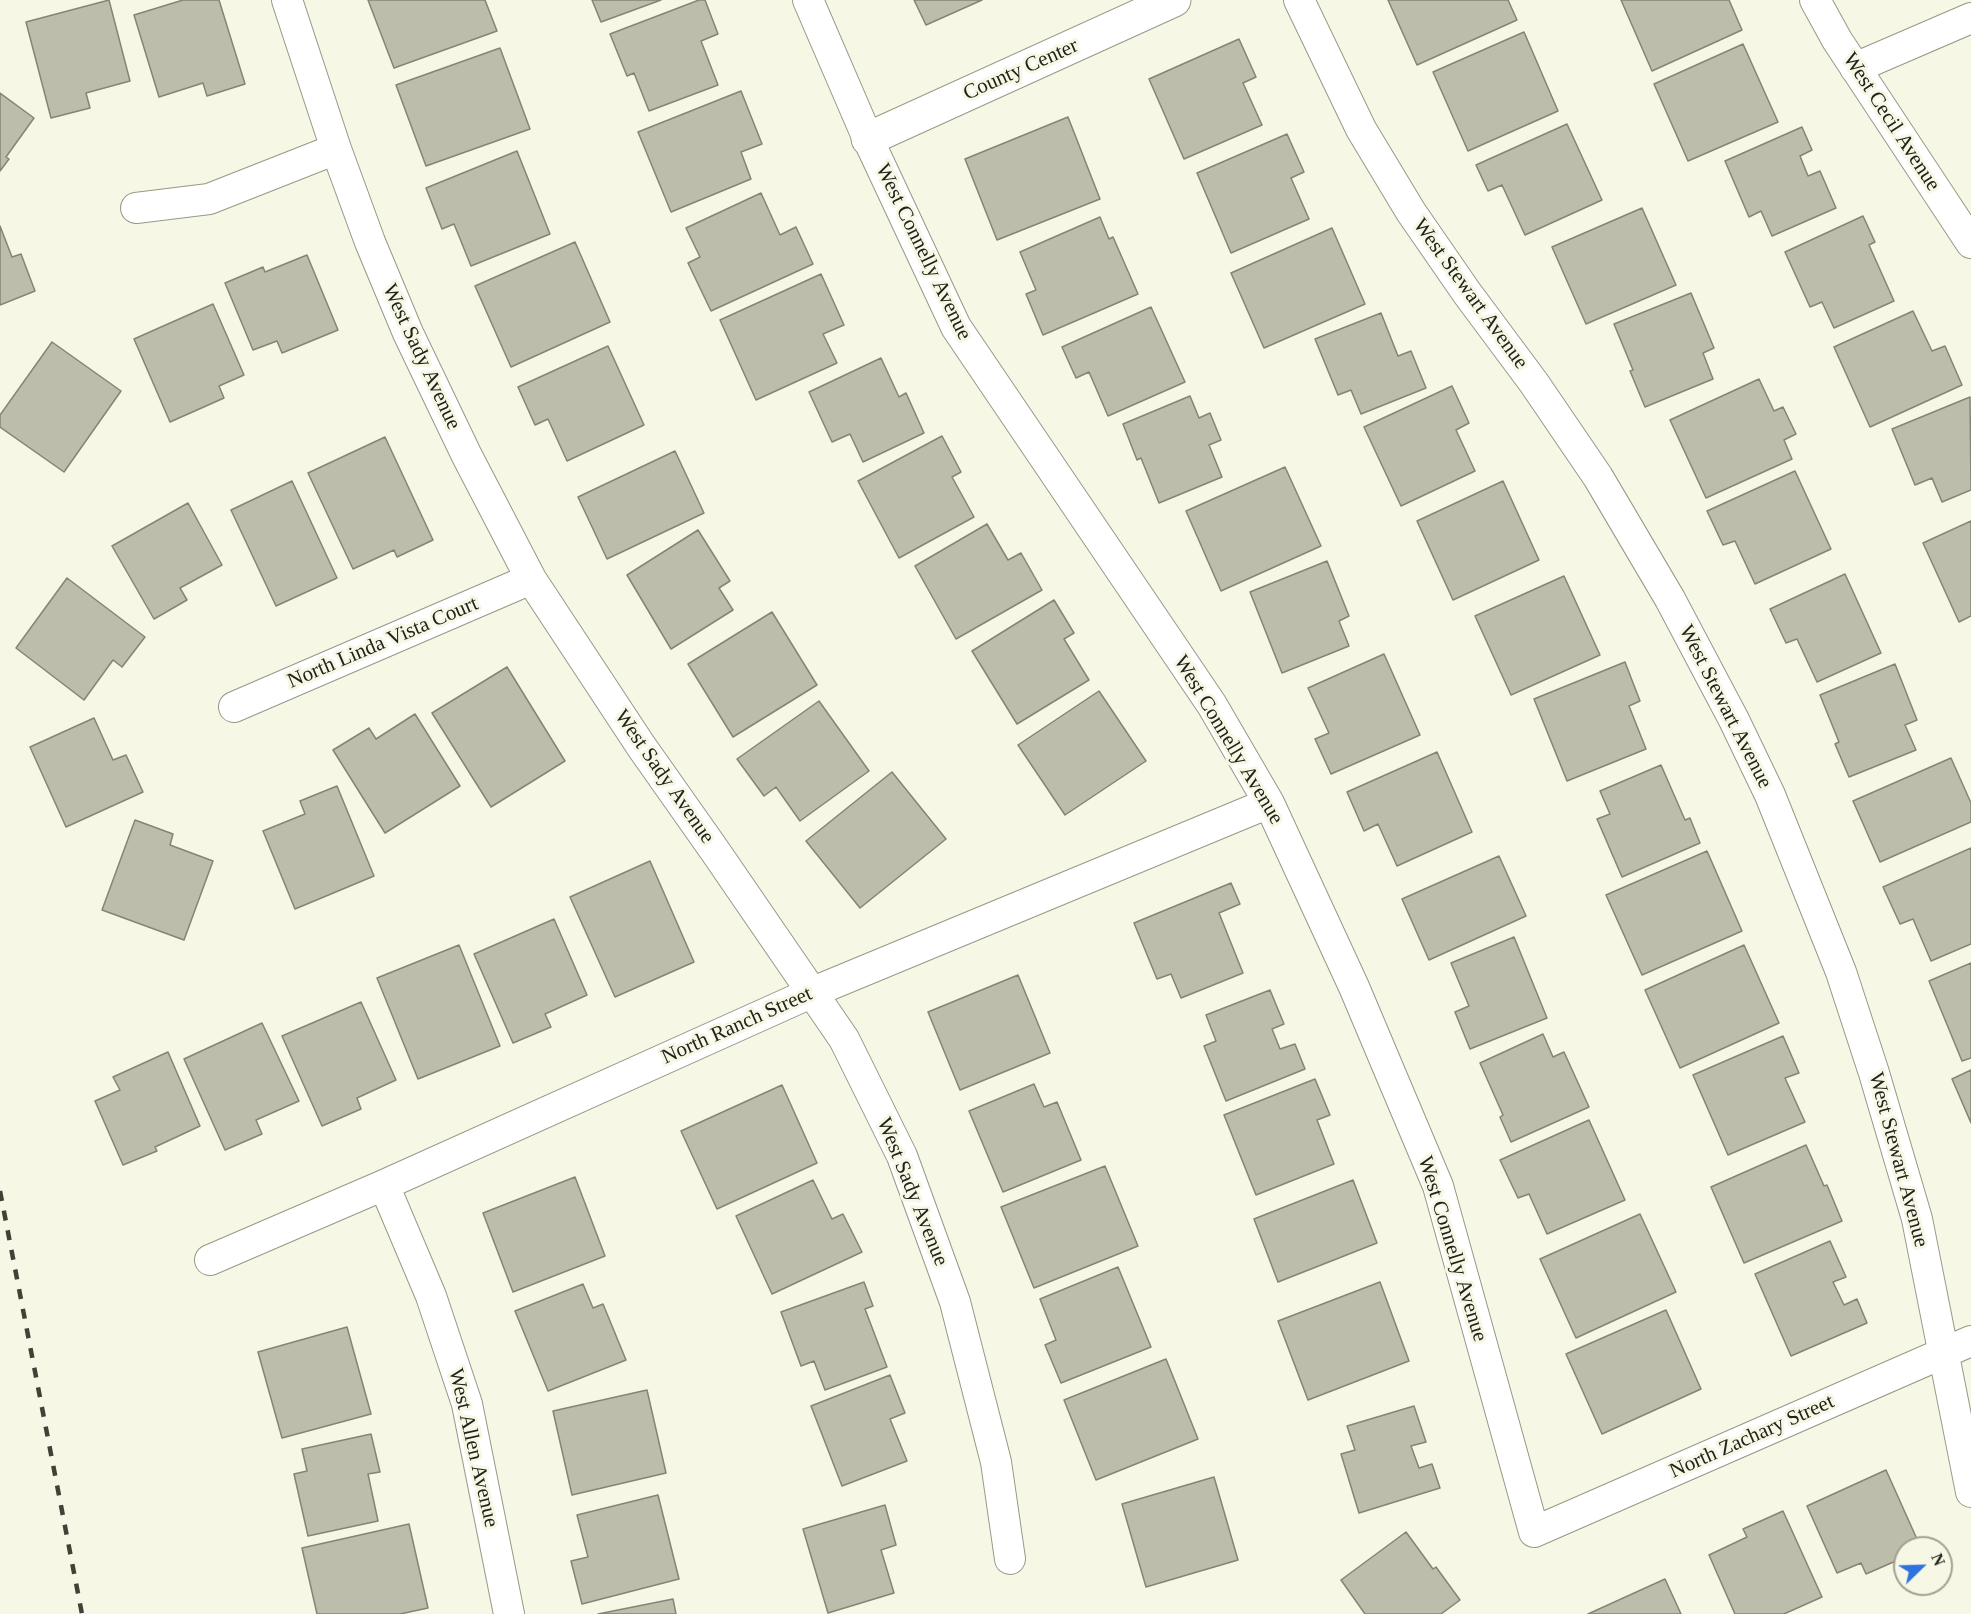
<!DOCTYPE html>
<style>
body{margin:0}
#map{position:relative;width:1971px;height:1614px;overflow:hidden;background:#f6f7e4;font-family:"Times New Roman",serif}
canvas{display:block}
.north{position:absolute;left:1893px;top:1536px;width:60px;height:60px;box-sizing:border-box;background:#f6f7e4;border:2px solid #a1a294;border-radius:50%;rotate:67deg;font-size:16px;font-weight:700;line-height:24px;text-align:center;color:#22221b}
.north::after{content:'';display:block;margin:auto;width:21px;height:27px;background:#2e74e0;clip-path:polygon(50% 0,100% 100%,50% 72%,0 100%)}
</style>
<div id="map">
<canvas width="1971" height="1614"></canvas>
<div class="north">N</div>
</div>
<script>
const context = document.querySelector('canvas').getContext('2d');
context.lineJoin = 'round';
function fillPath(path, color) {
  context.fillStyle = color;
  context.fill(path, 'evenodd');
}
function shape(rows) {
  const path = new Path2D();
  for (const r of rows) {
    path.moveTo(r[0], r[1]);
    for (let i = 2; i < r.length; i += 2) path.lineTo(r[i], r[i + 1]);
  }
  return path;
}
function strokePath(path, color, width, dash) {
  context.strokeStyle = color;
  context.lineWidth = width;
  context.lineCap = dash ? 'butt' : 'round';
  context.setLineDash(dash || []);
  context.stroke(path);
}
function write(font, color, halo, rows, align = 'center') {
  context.font = font + ' "Times New Roman",serif';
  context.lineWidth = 6;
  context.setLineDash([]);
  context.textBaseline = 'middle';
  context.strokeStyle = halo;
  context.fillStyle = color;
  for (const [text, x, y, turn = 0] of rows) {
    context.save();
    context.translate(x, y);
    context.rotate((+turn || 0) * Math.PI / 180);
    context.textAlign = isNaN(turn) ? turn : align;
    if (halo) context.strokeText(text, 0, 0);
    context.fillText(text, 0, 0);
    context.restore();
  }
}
const building = shape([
 [109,0,130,81,86,93,90,108,51,118,26,22,109,0],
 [183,0,219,0,245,84,207,96,203,83,159,97,134,15,183,0],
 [368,0,485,0,497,31,394,68,368,0],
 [592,0,661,0,601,22,592,0],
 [699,0,705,0,718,34,701,41,718,85,649,111,634,73,627,76,610,34,699,0],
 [914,0,982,0,926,25,914,0],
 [1388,0,1508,0,1517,20,1417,65,1388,0],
 [1621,0,1729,0,1742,30,1652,71,1621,0],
 [1524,32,1558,111,1468,151,1433,72,1524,32],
 [1239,39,1256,77,1243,83,1262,125,1184,159,1149,79,1239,39],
 [1743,44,1778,122,1688,161,1654,84,1743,44],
 [500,48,530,129,426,166,396,85,500,48],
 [741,91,762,144,741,152,751,179,671,212,638,132,741,91],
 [0,93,34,118,6,157,9,159,0,171,0,93],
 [1068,117,1100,199,997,240,965,159,1068,117],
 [1567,124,1602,200,1525,235,1502,185,1488,191,1476,165,1567,124],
 [1802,127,1812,150,1800,156,1808,176,1820,171,1836,208,1772,236,1761,211,1749,217,1725,161,1802,127],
 [1287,134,1304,172,1291,178,1309,219,1231,253,1197,173,1287,134],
 [517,151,550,234,471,266,454,224,442,229,426,188,517,151],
 [761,193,780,235,796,227,813,264,711,311,688,263,700,257,686,228,761,193],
 [1642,208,1676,285,1586,324,1552,247,1642,208],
 [1863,216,1875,242,1869,245,1894,301,1834,328,1822,302,1810,307,1785,252,1863,216],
 [1100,217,1109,239,1113,237,1138,294,1043,335,1026,294,1036,290,1020,252,1100,217],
 [0,226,12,257,21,254,35,291,0,305,0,226],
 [1332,228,1365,304,1264,348,1231,273,1332,228],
 [575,242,610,322,511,367,475,286,575,242],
 [307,255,338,330,282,353,277,341,253,350,225,283,263,267,265,272,307,255],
 [821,274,844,325,823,334,837,363,756,400,720,320,821,274],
 [1691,293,1714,348,1703,353,1713,379,1645,407,1630,371,1633,370,1614,324,1691,293],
 [213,304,244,375,219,386,224,398,170,422,134,339,213,304],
 [1151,307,1185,382,1108,416,1089,372,1076,378,1062,347,1151,307],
 [1913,311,1932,351,1945,346,1962,385,1870,427,1834,347,1913,311],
 [1381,313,1398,356,1411,351,1426,388,1361,414,1351,390,1338,395,1315,339,1381,313],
 [52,342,121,391,64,472,0,427,0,415,52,342],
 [608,346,644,425,567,461,548,419,535,425,518,387,608,346],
 [881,358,899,397,906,393,924,433,863,462,850,434,832,442,809,392,881,358],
 [1759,379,1774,411,1783,407,1796,434,1784,440,1792,459,1706,498,1670,420,1759,379],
 [1452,386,1469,423,1456,430,1475,471,1401,506,1364,427,1452,386],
 [1190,396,1199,418,1210,413,1221,440,1209,445,1222,477,1159,503,1141,458,1137,460,1123,424,1190,396],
 [1970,397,1971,490,1942,502,1932,478,1915,485,1892,429,1970,397],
 [942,436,961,472,952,477,974,517,899,558,858,481,942,436],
 [385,437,433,540,397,557,394,550,353,569,308,473,385,437],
 [675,451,704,513,607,559,578,497,675,451],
 [1285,467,1321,546,1221,591,1186,511,1285,467],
 [1795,471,1831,549,1755,584,1735,541,1723,545,1707,511,1795,471],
 [292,481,337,578,276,606,231,510,292,481],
 [1503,481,1539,560,1453,600,1417,521,1503,481],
 [188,503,222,565,180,588,187,600,154,619,112,546,188,503],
 [1971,521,1971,616,1959,622,1923,543,1971,521],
 [987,524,1008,560,1021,553,1042,590,956,639,915,566,987,524],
 [698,530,730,581,719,588,733,610,671,649,627,575,698,530],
 [1327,561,1349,616,1339,621,1349,646,1282,673,1250,592,1327,561],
 [1845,574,1881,653,1817,682,1797,639,1786,643,1770,609,1845,574],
 [1564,576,1600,655,1511,695,1475,616,1564,576],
 [67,578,145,637,122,667,113,660,84,700,16,648,67,578],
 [1054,600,1074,633,1064,639,1089,680,1017,724,972,651,1054,600],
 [772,612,817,685,733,737,688,664,772,612],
 [1384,654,1420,735,1331,774,1315,739,1329,733,1308,688,1384,654],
 [1625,662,1640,701,1629,706,1646,749,1567,781,1534,699,1625,662],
 [1895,664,1917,720,1905,725,1916,750,1849,777,1835,744,1839,742,1820,695,1895,664],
 [507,667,565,761,491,807,432,713,507,667],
 [1099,691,1146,761,1065,815,1018,745,1099,691],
 [819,701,869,771,800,821,776,787,764,796,737,759,819,701],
 [415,714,460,786,385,833,333,750,369,728,376,739,415,714],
 [94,718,113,760,126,755,143,792,66,827,30,747,94,718],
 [1437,752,1472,832,1397,866,1378,824,1364,831,1347,792,1437,752],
 [1951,758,1971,803,1971,822,1880,862,1853,801,1951,758],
 [1661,765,1685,820,1690,818,1700,843,1622,877,1597,819,1610,814,1600,791,1661,765],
 [892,772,946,839,860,908,806,841,892,772],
 [337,786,374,876,295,909,263,831,305,814,300,801,337,786],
 [135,820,173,834,170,845,213,861,184,940,102,910,135,820],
 [1971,848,1971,944,1931,961,1913,919,1900,924,1883,887,1971,848],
 [1707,851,1742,931,1642,975,1606,895,1707,851],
 [1499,856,1526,916,1429,960,1402,899,1499,856],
 [650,861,694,962,615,997,570,897,650,861],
 [1231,883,1240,904,1219,913,1243,973,1181,998,1171,974,1157,979,1134,923,1231,883],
 [554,919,587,995,545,1014,551,1027,513,1043,474,954,554,919],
 [1514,937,1547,1018,1470,1049,1455,1012,1469,1006,1451,963,1514,937],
 [459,945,500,1046,418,1079,377,978,459,945],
 [1744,945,1779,1023,1680,1068,1645,990,1744,945],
 [1971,963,1971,1058,1962,1061,1929,981,1971,963],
 [1018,975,1050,1053,960,1090,928,1012,1018,975],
 [1270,990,1284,1024,1272,1029,1280,1049,1295,1044,1305,1069,1226,1101,1204,1046,1216,1041,1206,1015,1270,990],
 [361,1002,396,1080,357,1098,361,1109,322,1126,282,1036,361,1002],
 [262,1023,299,1101,256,1120,262,1134,225,1150,184,1059,262,1023],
 [1543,1034,1553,1057,1564,1052,1589,1107,1511,1142,1500,1117,1503,1115,1480,1063,1543,1034],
 [1783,1036,1799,1073,1785,1078,1805,1122,1728,1155,1693,1075,1783,1036],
 [168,1052,200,1126,155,1147,157,1151,123,1165,95,1101,120,1090,113,1077,168,1052],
 [1971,1070,1971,1123,1952,1079,1971,1070],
 [1315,1079,1330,1115,1317,1120,1334,1164,1256,1195,1224,1115,1315,1079],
 [1034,1084,1044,1107,1057,1102,1081,1160,1003,1192,969,1111,1034,1084],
 [782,1085,817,1163,717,1209,681,1131,782,1085],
 [1589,1120,1625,1200,1547,1234,1529,1194,1518,1198,1500,1160,1589,1120],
 [1806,1145,1824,1186,1827,1185,1842,1221,1744,1263,1711,1187,1806,1145],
 [1105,1166,1138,1246,1034,1288,1001,1207,1105,1166],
 [575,1177,605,1256,513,1292,483,1213,575,1177],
 [813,1180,832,1219,843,1214,862,1252,772,1294,736,1216,813,1180],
 [1353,1180,1377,1243,1278,1282,1254,1219,1353,1180],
 [1640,1214,1676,1292,1576,1338,1540,1259,1640,1214],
 [1830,1241,1846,1277,1833,1282,1844,1305,1857,1299,1867,1323,1791,1356,1755,1274,1830,1241],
 [1118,1267,1151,1347,1061,1383,1045,1345,1056,1340,1040,1299,1118,1267],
 [864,1282,873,1306,865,1309,887,1367,825,1390,814,1361,801,1366,781,1312,864,1282],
 [1380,1282,1409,1361,1308,1400,1278,1321,1380,1282],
 [583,1284,593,1308,603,1304,626,1360,548,1391,515,1311,583,1284],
 [1666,1310,1701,1389,1602,1434,1566,1354,1666,1310],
 [347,1327,371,1414,282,1438,258,1352,347,1327],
 [1166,1359,1198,1439,1096,1480,1064,1400,1166,1359],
 [890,1375,905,1413,890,1419,907,1461,842,1486,811,1406,890,1375],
 [647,1390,666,1473,572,1495,553,1411,647,1390],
 [1414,1406,1426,1442,1411,1446,1419,1468,1432,1464,1440,1488,1359,1513,1341,1454,1355,1450,1347,1426,1414,1406],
 [371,1434,380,1472,368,1474,378,1521,308,1536,294,1474,307,1471,302,1449,371,1434],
 [1886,1470,1921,1548,1905,1548,1905,1557,1866,1574,1861,1563,1837,1573,1807,1506,1886,1470],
 [1214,1477,1238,1560,1146,1587,1122,1504,1214,1477],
 [658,1495,679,1579,582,1604,571,1561,588,1557,577,1515,658,1495],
 [885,1505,896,1545,881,1550,894,1593,828,1613,803,1529,885,1505],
 [1783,1511,1822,1597,1784,1614,1735,1614,1709,1555,1747,1537,1743,1529,1783,1511],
 [409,1524,428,1608,400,1614,317,1614,302,1548,409,1524],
 [1406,1532,1433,1569,1436,1567,1460,1600,1441,1614,1365,1614,1341,1580,1406,1532],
 [1665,1579,1681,1614,1588,1614,1665,1579],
 [673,1599,676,1614,598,1614,673,1599]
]);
const street = shape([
 [287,0,336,149,370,242,408,333,467,456,531,579,641,746,715,851,844,1039,902,1156,955,1302,996,1462,1010,1559],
 [808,0,868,139,956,327,1212,705,1269,803,1354,987,1438,1186,1534,1532,1971,1341],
 [1299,0,1361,129,1411,212,1467,293,1534,383,1598,477,1670,599,1734,720,1770,795,1841,972,1874,1073,1917,1219,1971,1492],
 [1815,0,1837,40,1971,243],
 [1855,68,1971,18],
 [136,208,209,199,336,149],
 [234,707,531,579],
 [384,1185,431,1296,467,1404,509,1614],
 [210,1260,384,1185,813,992,1269,803]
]);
const secondary = shape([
 [868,139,1174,0]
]);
const rail = shape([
 [0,1191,82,1614]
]);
const streetNames = [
 ["County Center",1021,70,-24],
 ["West Cecil Avenue",1891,122,57],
 ["West Connelly Avenue",923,252,64],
 ["West Stewart Avenue",1470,294,54],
 ["West Sady Avenue",421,357,65],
 ["North Linda Vista Court",383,643,-23],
 ["West Stewart Avenue",1725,707,63],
 ["West Connelly Avenue",1228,740,59],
 ["West Sady Avenue",664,777,55],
 ["North Ranch Street",737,1026,-24],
 ["West Stewart Avenue",1898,1160,75],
 ["West Sady Avenue",912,1192,68],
 ["West Connelly Avenue",1452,1249,73],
 ["North Zachary Street",1752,1437,-24],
 ["West Allen Avenue",473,1448,77]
];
fillPath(building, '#bcbdab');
strokePath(building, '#848574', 1.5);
strokePath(street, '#979887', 32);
strokePath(secondary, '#979887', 35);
strokePath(street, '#fff', 30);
strokePath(secondary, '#fff', 33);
strokePath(rail, '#414138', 4.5, [10, 10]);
write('21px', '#22221b', '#f6f7e4', streetNames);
</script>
